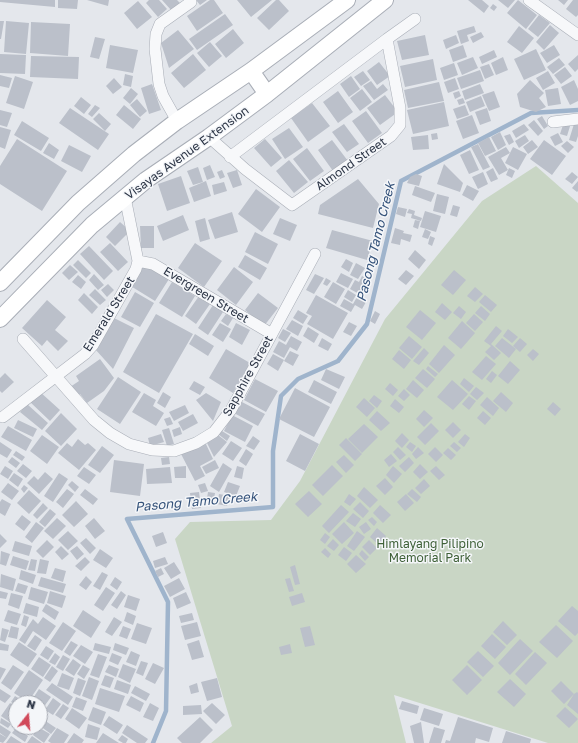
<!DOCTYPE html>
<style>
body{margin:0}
#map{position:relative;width:578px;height:743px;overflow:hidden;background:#e4e7ec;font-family:"Golos Text",sans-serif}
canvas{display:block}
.north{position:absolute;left:8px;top:695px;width:40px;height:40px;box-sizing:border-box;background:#f4f6f9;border:1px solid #a4a8b1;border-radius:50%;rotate:17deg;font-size:11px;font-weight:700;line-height:16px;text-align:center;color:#2b3445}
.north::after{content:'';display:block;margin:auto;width:14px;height:18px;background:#d1495b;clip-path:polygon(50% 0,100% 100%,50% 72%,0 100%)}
</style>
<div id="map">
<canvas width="578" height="743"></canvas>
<div class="north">N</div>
</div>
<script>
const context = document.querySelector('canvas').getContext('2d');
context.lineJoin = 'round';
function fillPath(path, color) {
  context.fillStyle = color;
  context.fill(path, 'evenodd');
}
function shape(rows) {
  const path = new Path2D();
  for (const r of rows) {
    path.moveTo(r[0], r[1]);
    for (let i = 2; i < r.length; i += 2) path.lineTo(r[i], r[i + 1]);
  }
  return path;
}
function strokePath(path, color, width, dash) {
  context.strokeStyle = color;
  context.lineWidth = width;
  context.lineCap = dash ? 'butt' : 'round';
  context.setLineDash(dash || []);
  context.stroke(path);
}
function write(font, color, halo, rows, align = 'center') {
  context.font = font + ' "Golos Text",sans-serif';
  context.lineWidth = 3;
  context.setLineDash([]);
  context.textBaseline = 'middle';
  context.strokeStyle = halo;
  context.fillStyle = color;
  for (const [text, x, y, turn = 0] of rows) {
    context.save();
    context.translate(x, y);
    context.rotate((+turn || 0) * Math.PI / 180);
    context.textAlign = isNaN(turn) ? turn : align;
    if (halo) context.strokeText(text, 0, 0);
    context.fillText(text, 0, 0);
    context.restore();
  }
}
const green = shape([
 [536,166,578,203,578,743,548,743,394,695,406,743,211,743,232,726,175,539,190,522,271,520,300,481,385,319,482,201]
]);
const stream = shape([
 [153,743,166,711,168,602,127,519,273,507,273,451,281,396,298,379,338,361,367,324,401,181,531,113,578,110]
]);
const building = shape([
 [0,0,55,0,55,7,0,2],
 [58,0,78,0,77,9,58,8],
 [87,0,109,0,108,6],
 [149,0,159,0,167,9,158,17,146,3],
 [162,0,177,0,180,3,171,10],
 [196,0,207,0,200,5],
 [210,0,214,0,223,13,197,31,187,16],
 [237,0,272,0,251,17],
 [276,0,279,0,289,11,269,30,257,18],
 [468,0,482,0,489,6,484,13],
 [498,0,515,0,508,8],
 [518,0,537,15,526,29,507,13],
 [558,0,568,0,564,5],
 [573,0,578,0,578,15,576,17,566,9],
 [138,1,152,17,137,29,124,13],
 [493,4,497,7,494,11,490,8],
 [225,14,233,25,197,50,189,39],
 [539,15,550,23,538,37,528,29],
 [0,21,4,21,1,39,0,39],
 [6,21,29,23,26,54,4,52],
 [31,22,70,24,68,56,30,53],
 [550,25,559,33,544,50,536,42],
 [474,26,476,32,467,35,469,41,461,44,457,31],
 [519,26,534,38,522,53,507,42],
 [233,29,244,43,226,58,215,44],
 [178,30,194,49,169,68,161,43],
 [481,32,484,37,473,43,470,37],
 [425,35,429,55,402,60,397,41],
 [456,35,459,43,446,49,443,40],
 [95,37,105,39,99,59,90,57],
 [210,42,222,56,209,67,197,53],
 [110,45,138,50,133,73,106,68],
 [463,45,467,57,453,62,449,50],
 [554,45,560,55,547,63,540,53],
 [536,49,546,70,524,80,514,59],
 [494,50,497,57,482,64,479,57],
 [0,54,26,55,25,74,0,73],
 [193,54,206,70,184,88,171,73],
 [578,55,578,69,575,72,568,64],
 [31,56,79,57,78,79,30,77],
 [473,57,478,68,462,75,457,63],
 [503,57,508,70,496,75,491,63],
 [559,58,565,65,553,74,547,67],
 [433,59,437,80,405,87,400,66],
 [379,62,390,76,377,85,367,71],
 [454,63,458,75,444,80,440,68],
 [489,64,494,75,485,79,480,67],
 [565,67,572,76,561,84,554,75],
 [480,70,484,81,461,89,457,78],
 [363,71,370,80,361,86,354,77],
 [548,71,555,83,543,90,536,78],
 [125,74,133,76,131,87,123,85],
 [0,75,12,78,9,88,0,86],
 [15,76,33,82,24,109,6,103],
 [351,76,360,89,349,97,340,84],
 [114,78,122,87,113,94,106,86],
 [455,78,459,89,448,93,444,82],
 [530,80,544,93,539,98,546,107,536,112,520,107,517,94],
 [574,80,578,89,578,101,570,105,561,87],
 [371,81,377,89,383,84,388,90,374,100,363,86],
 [439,82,444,101,408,108,404,90],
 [152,84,161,110,149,114,141,88],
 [480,84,484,93,465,100,462,91],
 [131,88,138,94,130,104,123,98],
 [558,88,561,104,548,106,545,90],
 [362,89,372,102,360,111,350,98],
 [338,91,353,112,338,123,323,102],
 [459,91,461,96,455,99,453,93],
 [494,91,500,107,489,111,482,95],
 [385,95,398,112,380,125,367,108],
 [481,96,485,106,470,112,466,102],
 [81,97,91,105,84,114,74,106],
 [463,98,465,103,459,105,457,100],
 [137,99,147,111,140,117,130,105],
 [444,102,449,126,413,134,407,110],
 [312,103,330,126,308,142,291,118],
 [95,105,100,108,92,117,88,114],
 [124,105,141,119,133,129,116,115],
 [465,105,469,115,457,119,453,109],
 [70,108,109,134,98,150,59,123],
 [487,108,491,121,480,125,475,112],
 [0,110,12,113,7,127,0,125],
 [366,111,382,133,368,143,352,121],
 [99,113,111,124,105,131,93,119],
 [472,115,479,133,463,139,456,121],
 [542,116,548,126,544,129,537,119],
 [534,120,543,131,538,136,528,125],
 [22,121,49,138,41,151,14,135],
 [564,122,571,123,567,136,560,134],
 [344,124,359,144,347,152,332,132],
 [524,124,529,130,516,138,512,131],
 [574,124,578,125,578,136,576,142,569,140],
 [0,127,11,130,5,149,0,147],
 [289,128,303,147,285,159,272,139],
 [500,132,506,145,498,150,491,137],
 [437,133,438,139,432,140,431,134],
 [558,133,563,142,555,146,550,137],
 [510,134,514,142,509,145,504,136],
 [428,135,429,149,413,150,411,137],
 [525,135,529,141,519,148,515,141],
 [489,137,496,151,485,156,478,143],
 [17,139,67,171,42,211,0,184,0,166],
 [265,139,282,158,271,167,254,148],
 [332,140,348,161,333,171,318,150],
 [532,140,538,147,528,154,523,147],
 [544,140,566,156,552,175,530,159],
 [567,141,574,147,568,153,561,146],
 [49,143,59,150,54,159,43,153],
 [478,144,490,167,483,170,471,147],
 [69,145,91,156,82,172,61,161],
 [506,147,510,153,501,158,508,170,499,175,488,157],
 [513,147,527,154,518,170,505,163],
 [307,148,324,171,310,181,293,159],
 [470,150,479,170,469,174,460,155],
 [289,160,308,182,294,193,276,171],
 [444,164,463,183,460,192,437,184],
 [210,165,215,177,207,180,203,168],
 [198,167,203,182,193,185,187,171],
 [493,168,498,179,491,182,486,172],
 [509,168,515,171,512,178,506,175],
 [222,170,225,177,220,179,217,172],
 [237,170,242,185,233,188,227,173],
 [483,172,488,184,478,189,472,177],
 [572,172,578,177,572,184,565,179],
 [416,174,422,176,419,186,407,183,410,177],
 [181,176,190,203,167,211,158,184],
 [358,179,379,204,373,228,318,214,320,205],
 [206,181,211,196,194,202,189,188],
 [578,181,578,191,577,192,572,188],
 [224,182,227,191,214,195,212,185],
 [467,185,479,191,473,201,462,195],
 [415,186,435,193,431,202,412,195],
 [256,189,280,207,262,232,238,214],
 [437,194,449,197,445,214,433,211],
 [453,205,460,207,457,217,450,215],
 [398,207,407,209,405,217,396,214],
 [409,209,415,211,414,215,422,218,421,221,411,218,412,214,407,213],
 [425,211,441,216,436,232,420,227],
 [232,212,238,232,215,239,208,220],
 [183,215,189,230,163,241,157,226],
 [205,218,210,239,200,242,195,221],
 [280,218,297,225,290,241,273,234],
 [415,220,420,221,418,229,413,227],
 [120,222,130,231,115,246,106,237],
 [140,226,154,226,154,248,141,248],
 [395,228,404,231,403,233,412,235,410,242,401,239,400,245,391,243],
 [425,229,431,232,428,239,422,237],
 [332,230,373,241,367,260,326,248],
 [255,232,278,244,268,264,245,252],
 [430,236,435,238,432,246,428,244],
 [110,243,128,262,118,271,100,252],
 [195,243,222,261,204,287,178,268],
 [89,246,113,271,104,280,80,254],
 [415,250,426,260,419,269,408,259],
 [245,255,267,268,260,280,238,267],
 [346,259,353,263,349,272,341,267],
 [78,260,91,273,86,278,73,265],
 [144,262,169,279,155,301,129,285],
 [356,263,365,268,358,279,350,275],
 [70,265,78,272,69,280,62,273],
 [234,267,253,282,236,305,217,290],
 [406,270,414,276,406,285,398,279],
 [454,270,466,280,453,295,441,285],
 [341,273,353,279,348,288,336,282],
 [94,274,104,285,98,290,89,280],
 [315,274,324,278,314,294,306,290],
 [78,275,86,282,81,289,72,282],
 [362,276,369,280,361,295,350,289,355,280,359,282],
 [326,278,331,281,327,286,323,284],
 [172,282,195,296,182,317,159,303],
 [333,282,345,289,336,304,324,297],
 [108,284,114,290,107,297,101,290],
 [475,287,483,294,475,302,467,296],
 [95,289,106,300,100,305,89,295],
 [348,290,356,295,352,302,344,297],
 [135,292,154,303,140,327,121,317],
 [84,293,98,307,92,314,78,300],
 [258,293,278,308,264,326,245,310],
 [316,295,348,313,333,339,307,324,312,316,306,313],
 [485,295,497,305,491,312,479,302],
 [199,296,210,304,196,324,185,316],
 [357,297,366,302,362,309,355,305,351,312,340,306,344,299,353,304],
 [47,300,66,317,55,330,68,341,58,351,47,340,42,346,22,328],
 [442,303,452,312,445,320,435,312],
 [213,305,223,312,208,335,198,328],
 [459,306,466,312,461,319,453,313],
 [481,306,490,314,485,321,475,313],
 [298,310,308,316,303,324,293,318],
 [420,310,436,323,422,340,406,327],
 [375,311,380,314,375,324,370,321],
 [156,314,193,334,159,393,123,372],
 [226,314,233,318,228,326,221,321],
 [474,314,483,322,475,331,466,323],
 [112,317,134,328,113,369,95,349],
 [292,320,303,326,298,336,286,329],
 [462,321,475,333,461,349,448,338],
 [349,322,357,326,351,336,343,332],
 [220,323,231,329,223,342,212,335],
 [236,323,250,330,242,345,229,337],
 [496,326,502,331,491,344,501,353,494,360,485,352,491,346,484,341],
 [308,327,319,334,314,343,303,336],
 [283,329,291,333,285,342,278,338],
 [508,329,518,337,512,343,503,336],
 [195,334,214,346,208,356,189,344],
 [291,336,302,342,297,351,290,347,284,358,273,352,279,341,286,345],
 [409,336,422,347,412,359,399,348],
 [322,338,332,344,328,351,318,346],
 [502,338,516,349,509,358,495,346],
 [520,338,527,344,520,352,513,346],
 [444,345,455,355,439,373,429,364],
 [424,348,429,353,419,365,413,361],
 [226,349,250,363,233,393,209,378],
 [533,349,539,354,533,361,527,355],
 [399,350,411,360,404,369,392,359],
 [290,351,299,355,293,366,284,361],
 [273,354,284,360,278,371,267,364],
 [486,356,496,364,482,380,472,372],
 [100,359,114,378,104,391,87,403,80,394,77,396,70,387,79,381,76,376],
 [510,361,520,370,508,384,498,376],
 [428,366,438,374,435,377,426,369],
 [326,369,345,377,339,389,321,380],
 [423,369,435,379,427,388,415,378],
 [492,371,497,375,491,383,486,379],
 [5,373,14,382,2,393,0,391,0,378],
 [118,377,141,392,120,424,97,409],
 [464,378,474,386,469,392,460,384],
 [255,379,278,391,266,412,244,400],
 [314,380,337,392,331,404,308,392],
 [413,380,424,390,417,398,406,389],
 [452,380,468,394,453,410,437,397],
 [194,381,205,387,200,395,189,389],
 [390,383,398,390,393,396,385,389],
 [476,387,484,393,477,400,470,394],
 [295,388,330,407,314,437,279,419],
 [404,389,410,395,404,401,398,396],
 [39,391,60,410,50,421,29,401],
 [163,392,171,397,165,408,157,403],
 [501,392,513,403,506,412,493,401],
 [144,393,156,400,153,406,164,413,156,426,132,412],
 [206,393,221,402,213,421,196,400],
 [374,395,382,401,377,408,369,401],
 [469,396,476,401,469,410,462,404],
 [487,397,499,408,493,416,480,405],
 [364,398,375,408,367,417,356,407],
 [395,399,404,407,399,413,390,406],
 [240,401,265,414,258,426,234,413],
 [553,402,561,409,555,416,547,409],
 [27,404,48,423,42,430,20,412],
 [185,405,189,413,174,421,169,412],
 [424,410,433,418,424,427,416,419],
 [377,411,390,423,381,431,369,420],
 [483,411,491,418,485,425,477,418],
 [61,413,77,429,61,446,45,431],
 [193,414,198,423,183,431,178,422],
 [232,415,253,426,245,442,224,431],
 [170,417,173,424,167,426,164,419],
 [18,420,37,429,33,437,14,428],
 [453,422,461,430,453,438,445,430],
 [431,423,439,431,425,445,417,437],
 [364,424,378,437,362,453,348,439],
 [8,426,32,440,26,451,1,437],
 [180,427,182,434,174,437,172,430],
 [169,428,174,444,167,446,162,430],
 [222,431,230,436,227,441,218,434],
 [402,433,409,440,402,448,395,441],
 [161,434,164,442,150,446,148,438],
 [300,434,319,444,305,471,286,461],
 [465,434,470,438,464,447,458,442],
 [42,435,59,447,47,464,30,451],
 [218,435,227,442,214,457,206,441],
 [253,436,260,441,254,450,246,446],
 [346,438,362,454,355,461,339,445],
 [78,439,85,445,88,443,96,450,79,470,58,453,67,443,72,447],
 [231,441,242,448,233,461,222,454],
 [0,442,12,450,7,458,0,454],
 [205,442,213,459,200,466,205,476,195,481,181,454],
 [410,442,416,446,412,452,406,447],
 [454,442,461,448,457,452,450,446],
 [102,446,114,455,100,473,88,465],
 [398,447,406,455,400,460,393,452],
 [418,447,424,453,416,459,412,454],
 [435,447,443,455,436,462,428,454],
 [448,448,456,455,451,460,443,453],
 [246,449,253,454,246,466,239,461],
 [16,451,25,457,22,461,13,455],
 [391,454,397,461,389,467,384,460],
 [344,455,354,465,346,473,336,462],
 [12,457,20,463,16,468,8,462],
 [169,457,170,464,162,465,161,458],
 [409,457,414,463,405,472,399,466],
 [114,460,144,464,140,496,110,492],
 [215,460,219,468,206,474,202,467],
 [223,463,232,469,219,492,210,486],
 [23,464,32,471,26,478,17,471],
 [420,464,428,472,420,479,413,472],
 [332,465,343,476,323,496,312,485],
 [5,466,13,471,8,479,0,474],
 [186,466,186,478,175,478,174,467],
 [237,466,244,468,242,479,234,477],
 [393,466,402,474,394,483,386,475],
 [436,466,445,475,439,480,430,471],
 [84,467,96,475,89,484,77,476],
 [170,467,172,483,147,484,146,469],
 [45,472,53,479,39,494,27,483,34,476,38,480],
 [14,473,23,479,18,487,9,480],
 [59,473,68,479,53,502,44,496],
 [385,478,393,487,385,495,376,486],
 [424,479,430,486,421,494,415,488],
 [72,481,79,487,75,492,68,485],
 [228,482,240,486,236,496,224,492],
 [8,483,19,491,12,500,1,492],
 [205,483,208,491,201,493,198,485],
 [24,485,28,488,24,493,21,489],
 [364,487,378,500,370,508,357,496],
 [67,489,74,494,63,508,56,502],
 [85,489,98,499,93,505,80,495],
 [412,489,421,497,417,502,407,494],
 [29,490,41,501,29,514,17,503],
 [309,491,322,504,308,517,295,504],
 [199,492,201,508,192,509,190,493],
 [208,492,215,493,213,505,206,504],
 [219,494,230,496,227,506,217,504],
 [349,494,356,499,350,506,344,502],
 [406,494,414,503,405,511,397,502],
 [2,499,11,504,5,516,0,513,0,502],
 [76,501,88,514,74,527,62,515],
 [360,502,369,511,363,518,353,509],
 [43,503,48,508,37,519,33,515],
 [341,505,349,512,329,533,322,526],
 [380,505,391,515,383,523,373,513],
 [50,509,56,514,45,527,39,522],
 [353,513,361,519,355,527,346,521],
 [22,515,31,522,24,531,15,524],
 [372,517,377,522,374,526,368,520],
 [57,518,66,526,53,539,44,531],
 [94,518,105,531,95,539,85,526],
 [36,522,44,528,32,543,25,537],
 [344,522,354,533,342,544,332,534],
 [366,522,371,529,364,534,359,527],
 [377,528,386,536,379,545,370,537],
 [68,531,78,541,68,550,58,540],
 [357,531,365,537,354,551,347,546],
 [163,532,167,543,156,547,152,536],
 [325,533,330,537,325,544,320,540],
 [0,534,7,541,0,548],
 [86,538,96,548,90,554,80,543],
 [333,539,339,545,334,551,327,546],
 [47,540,54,547,43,558,36,551],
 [369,540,377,548,370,555,362,547],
 [15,541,32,546,29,556,12,551],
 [61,546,69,554,62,560,55,552],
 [77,546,84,554,77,560,70,551],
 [344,547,352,553,346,561,338,555],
 [325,548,331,554,328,558,321,552],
 [100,549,113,558,106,568,93,560],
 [362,550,369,557,365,561,359,554],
 [1,551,10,554,6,566,0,564],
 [356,555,366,564,356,573,347,564],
 [13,556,29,561,26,570,10,565],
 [85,557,90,562,81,571,75,566],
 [165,557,168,564,155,568,153,561],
 [31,559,37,560,35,571,28,570],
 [40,559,49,561,46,574,37,573],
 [174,562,181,573,171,579,164,568],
 [295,565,300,584,295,585,290,567],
 [55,568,66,571,63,582,51,578],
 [161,568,164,574,158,577,155,571],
 [21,570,36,575,33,584,19,579],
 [102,572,108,575,100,590,93,586],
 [1,574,16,579,13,591,0,587],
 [86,576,92,582,86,590,79,585],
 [41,577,66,584,63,593,38,586],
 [115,577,122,582,117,590,110,585],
 [179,578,185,589,170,597,164,586],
 [290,578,294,591,289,592,285,579],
 [18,583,28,586,25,594,15,591],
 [31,587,48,592,44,604,28,599],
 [106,587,115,593,103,611,94,605],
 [0,591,8,593,6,599,0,598],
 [50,591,66,596,62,608,47,603],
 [121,591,126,595,117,609,111,605],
 [186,592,191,603,177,609,173,598],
 [11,593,23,596,19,609,8,605],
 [302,593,305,602,292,606,289,597],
 [128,595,140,599,136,611,124,607],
 [26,603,39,607,37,617,23,613],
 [46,604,59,612,55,620,42,611],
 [572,606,578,611,578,633,575,636,558,621],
 [8,610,21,614,17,625,4,621],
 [83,610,101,622,91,638,73,626],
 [127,612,136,616,133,625,124,621],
 [192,613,194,620,181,623,179,616],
 [24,615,29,617,26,627,21,625],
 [43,617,56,626,46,640,33,631,25,644,19,640,33,619,38,624],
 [114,617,122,622,112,636,105,632],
 [503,621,517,635,507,645,493,632],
 [63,622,76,631,62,651,49,643],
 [197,622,201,636,185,640,181,626],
 [137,623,152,628,146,644,131,639],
 [556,625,573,641,557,658,539,642],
 [11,626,19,628,17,639,8,637],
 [123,626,131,629,127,639,119,636],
 [310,626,315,645,305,647,300,628],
 [2,628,9,630,5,642,0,640],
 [492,634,506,647,495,659,481,646],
 [35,635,42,640,35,651,27,646],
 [520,639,533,651,510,675,498,663],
 [199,640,204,657,192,660,187,644],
 [71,641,78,645,70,656,64,652],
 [19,642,37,654,28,667,10,655],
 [0,643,9,645,8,651,0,650],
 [95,643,111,647,109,654,93,650],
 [115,643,129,648,126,655,113,650],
 [290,644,292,653,281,655,279,647],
 [81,645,93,652,85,664,73,656],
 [46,646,54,651,48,660,40,655],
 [131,651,140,655,136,666,126,662],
 [478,651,494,666,483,677,467,662],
 [535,652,547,663,526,685,515,674],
 [55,653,60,657,55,665,49,662],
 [112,653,122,657,118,665,109,661],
 [98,654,107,657,99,678,90,675],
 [63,655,70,659,63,671,56,667],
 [39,657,51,665,43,677,31,669],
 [73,659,81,665,74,676,65,670],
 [141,661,148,663,143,676,136,673],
 [153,663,164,668,155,684,145,679],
 [123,664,136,669,130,683,118,677],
 [13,665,24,672,11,690,1,683],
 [83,665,90,669,84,679,77,674],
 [109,665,119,669,116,677,105,672],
 [467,665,482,680,467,695,452,680],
 [52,666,58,671,50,682,44,678],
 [0,667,6,669,0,680],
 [29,670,43,680,28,702,14,693],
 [62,673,74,678,69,690,57,686],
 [105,675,114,678,110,688,101,685],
 [89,677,99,681,92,700,82,696],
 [78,678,86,681,80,696,73,693],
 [217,678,222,697,207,701,201,682],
 [510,679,526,694,514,707,497,692],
 [117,680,131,685,128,694,114,689],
 [561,681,574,694,577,692,578,693,578,714,567,705,574,694,564,704,551,691],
 [52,683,73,697,68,705,46,690],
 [197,683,199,692,191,694,189,686],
 [135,686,150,694,146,701,131,693],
 [100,688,125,696,119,712,95,704],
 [0,689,11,696,5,703,0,700],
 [39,689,51,697,40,712,40,703,30,703],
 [15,696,26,703,16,703,16,705,11,702],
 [131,696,144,703,140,712,126,705],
 [76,697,87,701,83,711,72,707],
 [53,698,61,704,53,715,45,710],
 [402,701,419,706,417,714,399,709],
 [10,703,16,707,16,722,14,725,1,716],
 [150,703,159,708,153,721,143,717],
 [212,703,225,715,216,724,203,711],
 [63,704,69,708,61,719,55,715],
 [201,705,202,714,183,715,183,706],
 [93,707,106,712,101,725,88,720],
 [565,707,578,719,569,728,556,716],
 [72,708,87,718,79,729,65,719],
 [424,708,443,714,439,726,420,720],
 [109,716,123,725,117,734,103,725],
 [200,717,213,730,200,743,182,743,177,738],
 [458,717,493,728,489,742,476,738,475,743,445,743,446,740,450,741],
 [1,718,11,724,8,728,0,723],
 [44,720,56,728,51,734,40,726],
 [421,722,424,743,414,743,410,726],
 [88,724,100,728,97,740,85,737],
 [0,725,11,732,7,738,0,733],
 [127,725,148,739,145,743,137,743,122,733],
 [38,727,50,734,44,743,33,735],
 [434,727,445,730,441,743,429,743],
 [16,728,28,736,25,742,12,733],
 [57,728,69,735,64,743,51,743,48,741],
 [506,731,531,739,530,743,502,743],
 [74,733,84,740,82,743,67,743],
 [103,733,119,743,96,743],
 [0,734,7,738,3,743,0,742],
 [122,735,128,739,126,743,123,743,118,740],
 [11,736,22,743,6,743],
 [32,736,42,743,27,743]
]);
const street = shape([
 [529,0,578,35],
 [177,121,163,96,159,84,155,49,156,34,160,24,191,2],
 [553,122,578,119],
 [209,137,245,169,292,205,391,136,400,125,400,108,387,39],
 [230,157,387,39,415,19],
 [138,261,153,264,272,334],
 [23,339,94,420,110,433,129,444,152,450,174,451,196,443,214,432,231,410,315,254],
 [3,417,85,354,93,345,136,269,138,261,125,197]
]);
const secondary = shape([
 [251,71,267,94],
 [0,283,78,203,134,154,177,121,251,71,347,0],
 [0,319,92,225,146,180,209,137,267,94,385,0]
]);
const streetNames = [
 ["Visayas Avenue Extension",187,153,-36],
 ["Almond Street",351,164,-35],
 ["Evergreen Street",206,295,31],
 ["Emerald Street",109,314,-58],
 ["Sapphire Street",248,376,-61]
];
const parkNames = [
 ["Himlayang Pilipino",430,544],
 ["Memorial Park",430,558]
];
const waterNames = [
 ["Pasong Tamo Creek",376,242,-76],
 ["Pasong Tamo Creek",196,502,-5]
];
fillPath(green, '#c9d6c5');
strokePath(stream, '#9fb4cc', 4.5);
fillPath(building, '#bbc0ca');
strokePath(street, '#a9aeb7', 12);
strokePath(secondary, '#a9aeb7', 18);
strokePath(street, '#f7f8fa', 11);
strokePath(secondary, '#fff', 16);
write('12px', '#2b3445', '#f4f6f9', streetNames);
write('12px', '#3f6138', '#f4f6f9', parkNames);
write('italic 13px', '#34527a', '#f4f6f9', waterNames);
</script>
